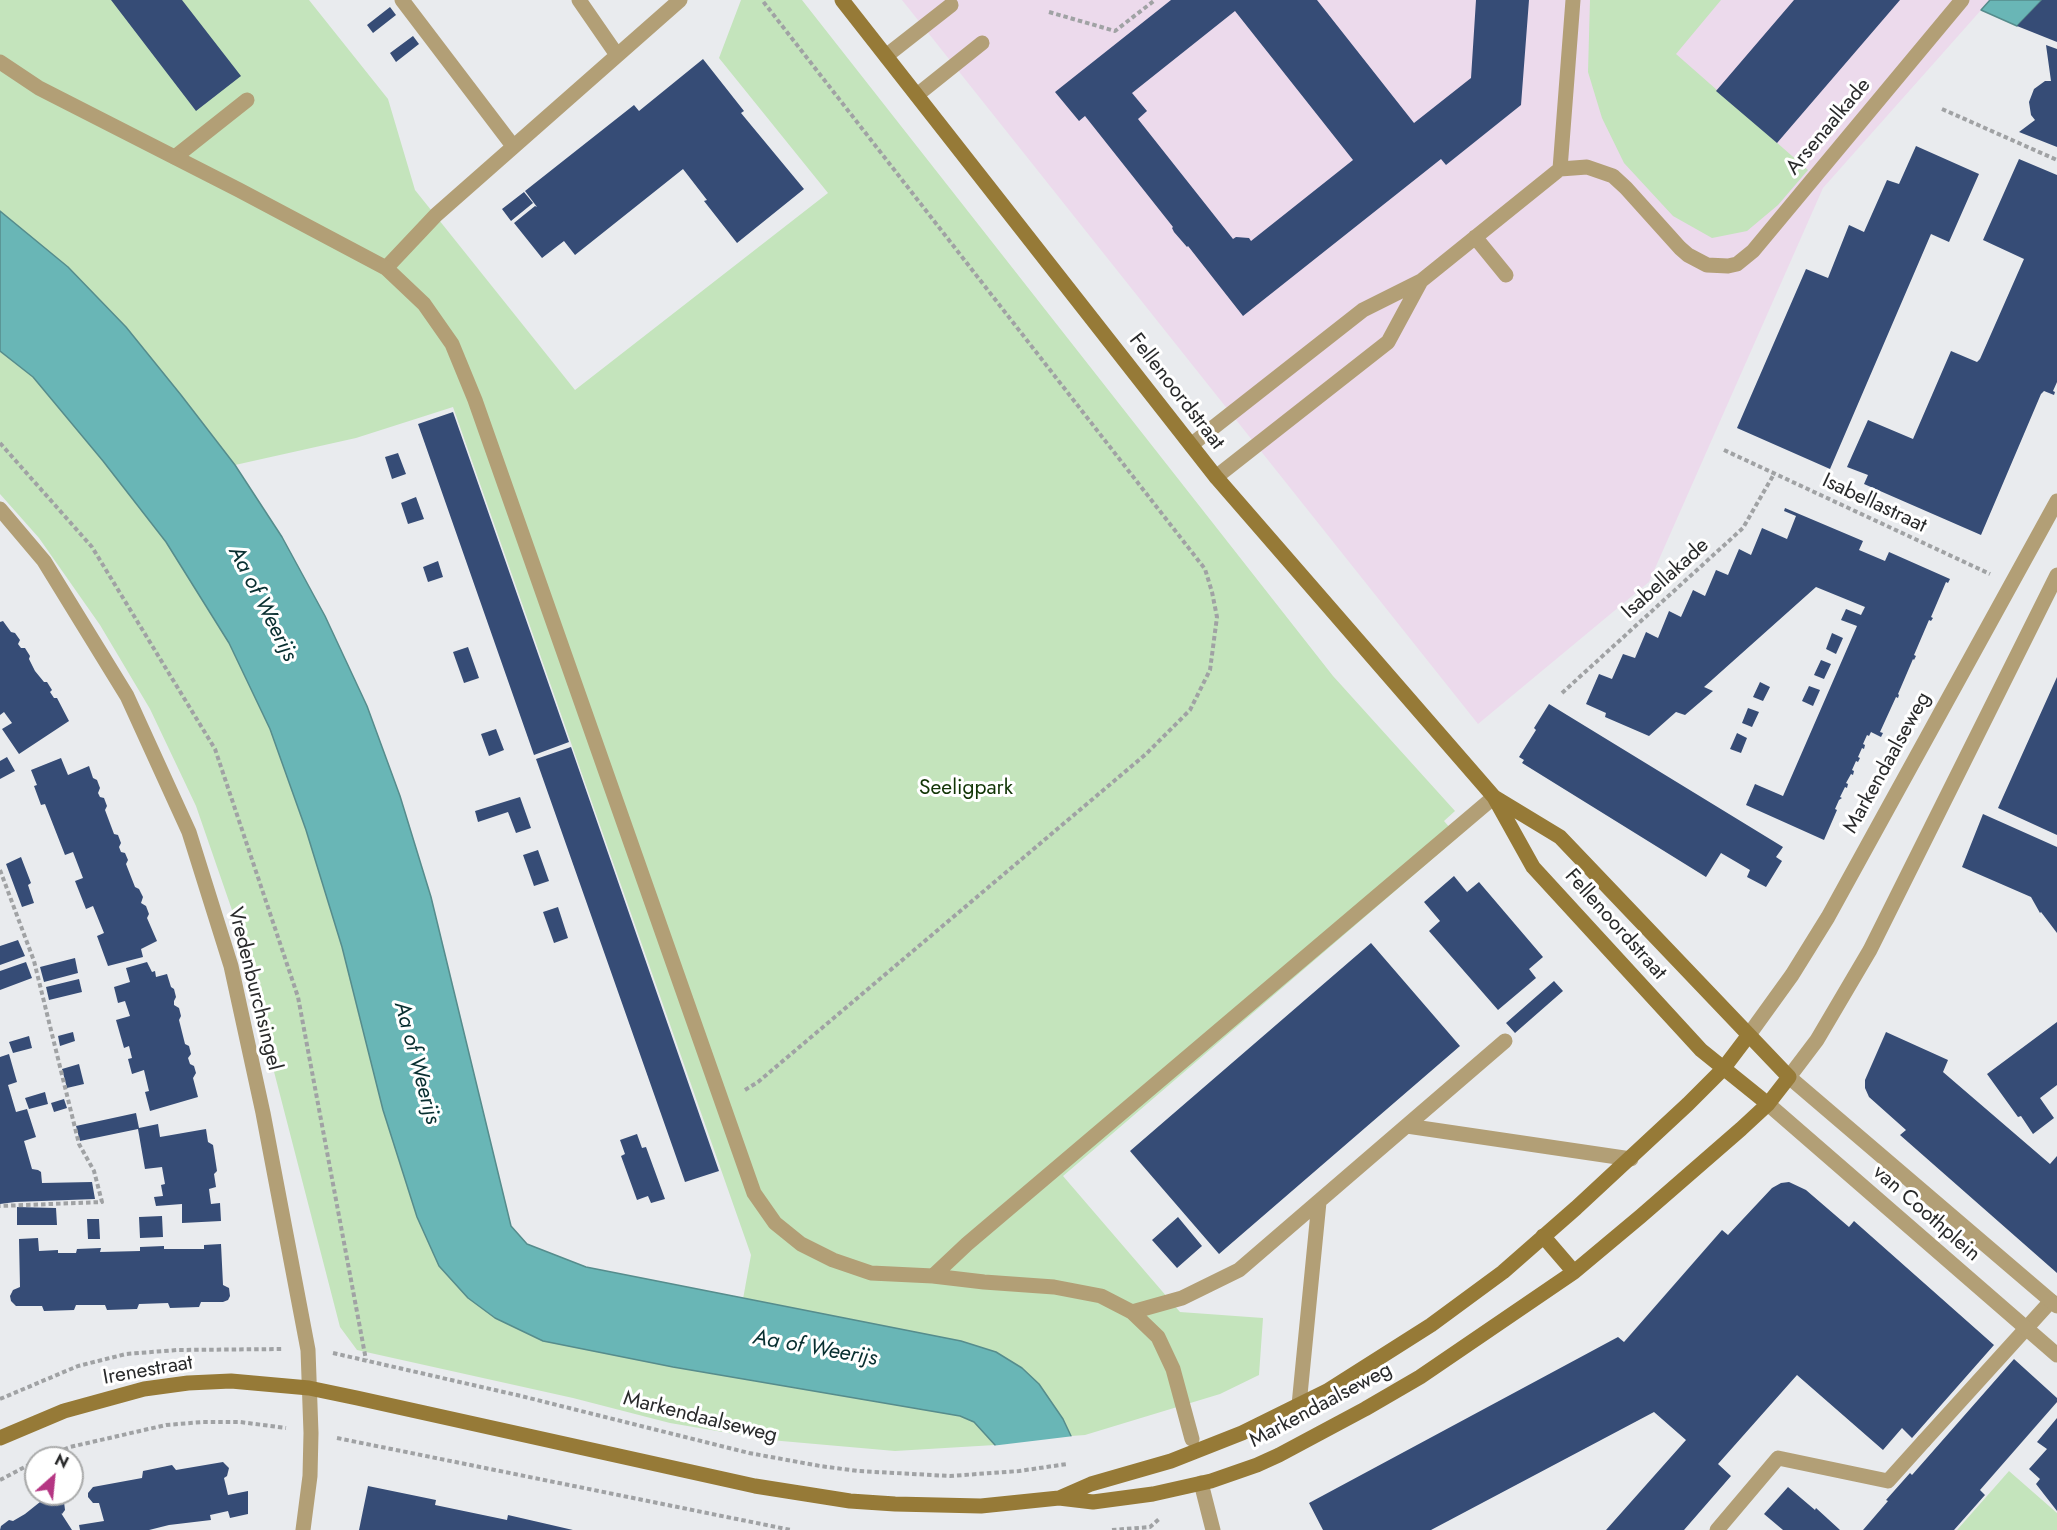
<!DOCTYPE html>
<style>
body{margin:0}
#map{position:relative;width:2057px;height:1530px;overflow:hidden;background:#e9ebee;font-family:Jost,sans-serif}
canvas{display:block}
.north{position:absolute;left:24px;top:1446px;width:60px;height:60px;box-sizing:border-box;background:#fff;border:2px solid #a9aaaa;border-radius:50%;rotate:27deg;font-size:16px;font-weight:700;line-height:24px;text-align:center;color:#292a2b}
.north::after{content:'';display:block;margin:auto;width:21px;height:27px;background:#b53683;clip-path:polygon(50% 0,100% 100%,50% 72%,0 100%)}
</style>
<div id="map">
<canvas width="2057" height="1530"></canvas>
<div class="north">N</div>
</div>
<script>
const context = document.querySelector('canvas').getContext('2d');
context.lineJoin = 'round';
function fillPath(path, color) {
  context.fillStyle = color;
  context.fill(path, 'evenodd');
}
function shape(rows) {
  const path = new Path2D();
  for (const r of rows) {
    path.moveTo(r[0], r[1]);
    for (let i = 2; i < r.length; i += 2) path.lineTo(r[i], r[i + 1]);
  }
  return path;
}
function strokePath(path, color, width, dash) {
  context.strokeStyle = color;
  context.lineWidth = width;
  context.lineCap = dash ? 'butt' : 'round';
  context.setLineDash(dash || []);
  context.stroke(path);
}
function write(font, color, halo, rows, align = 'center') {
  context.font = font + ' Jost,sans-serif';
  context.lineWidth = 6;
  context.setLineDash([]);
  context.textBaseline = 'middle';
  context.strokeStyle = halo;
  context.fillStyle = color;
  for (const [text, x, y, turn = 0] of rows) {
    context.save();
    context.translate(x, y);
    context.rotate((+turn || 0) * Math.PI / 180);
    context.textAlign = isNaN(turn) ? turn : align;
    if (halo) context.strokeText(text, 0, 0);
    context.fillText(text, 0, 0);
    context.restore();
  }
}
const education = shape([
 [902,0,1990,0,1823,188,1649,582,1478,724]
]);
const green = shape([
 [0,0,309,0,388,99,415,190,575,390,828,193,719,58,741,0,802,0,1333,676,1455,811,1444,821,1458,837,1063,1176,1180,1312,1263,1318,1259,1375,1220,1394,1085,1435,1071,1436,1063,1419,961,1341,743,1299,751,1255,453,407,356,438,235,465,181,395,125,327,68,267,0,211],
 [1590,0,1721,0,1676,54,1808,170,1778,205,1747,231,1712,238,1673,216,1624,163,1602,118,1588,72],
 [0,351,33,377,103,461,166,542,229,643,270,729,306,830,342,947,383,1110,417,1217,439,1266,543,1341,673,1367,960,1416,974,1422,995,1445,895,1451,770,1440,670,1423,573,1398,357,1350,340,1327,233,913,196,806,150,709,100,625,39,538,0,494],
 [2009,1471,2057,1513,2057,1530,1957,1530]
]);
const water = shape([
 [1990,0,2042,0,2017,26,1981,10,1990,0],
 [0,211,68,267,126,327,181,395,235,465,282,537,325,616,367,706,400,796,431,897,511,1226,527,1244,586,1267,961,1341,996,1352,1022,1368,1039,1384,1063,1419,1071,1436,1082,1530,1006,1530,995,1445,974,1422,960,1416,673,1367,543,1341,495,1318,468,1298,439,1266,417,1217,383,1110,342,947,306,830,270,729,229,643,166,542,103,461,33,377,0,351,0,211]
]);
const pier = shape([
 [1074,1436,1085,1530,1002,1530,991,1446]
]);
const building = shape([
 [111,0,182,0,241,76,196,111],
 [1171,0,1317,0,1414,123,1471,78,1476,0,1529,0,1521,105,1446,165,1441,159,1243,316,1188,246,1187,247,1174,232,1172,228,1173,227,1085,116,1079,121,1055,92],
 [1235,11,1353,160,1251,241,1249,238,1236,237,1233,239,1138,119,1147,111,1132,93],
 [1794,0,1900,0,1777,143,1716,91],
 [2042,0,2057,0,2057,42,2017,26],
 [390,7,396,15,373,33,367,25],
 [413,36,419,44,396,62,390,53],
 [2046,45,2057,49,2057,147,2019,132,2035,120,2031,115,2029,102,2034,89,2045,81,2051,81],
 [703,59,744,111,741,113,804,189,737,243,704,201,707,200,683,169,575,255,564,241,542,258,514,223,535,206,537,207,525,191,634,105,639,111],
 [1916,146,1979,174,1949,242,1931,234,1830,469,1737,428,1806,269,1828,278,1849,225,1864,232,1887,180,1899,184],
 [2019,159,2057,175,2057,382,2053,391,2055,392,2054,395,2044,391,2041,394,1981,535,1864,484,1868,475,1847,467,1868,420,1913,439,1951,351,1977,362,1980,359,2024,259,1983,240],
 [524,192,533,203,511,221,502,209],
 [453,412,569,742,534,755,418,424],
 [398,453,406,474,392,479,385,457],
 [416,497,424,519,408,524,401,503],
 [1785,508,1863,541,1859,550,1885,561,1889,552,1950,579,1948,583,1946,582,1931,617,1933,618,1931,621,1929,620,1914,655,1916,656,1914,660,1913,659,1898,694,1899,695,1898,698,1896,697,1880,732,1883,733,1881,737,1871,732,1869,736,1867,735,1863,744,1865,745,1864,749,1862,748,1858,757,1860,758,1858,762,1856,761,1852,770,1854,771,1853,775,1851,774,1846,783,1848,784,1847,788,1845,787,1840,797,1842,798,1839,800,1835,809,1837,810,1824,840,1746,805,1755,784,1783,796,1857,626,1841,620,1846,609,1861,615,1865,607,1816,587,1704,687,1713,691,1685,715,1676,712,1649,736,1605,717,1606,713,1586,704,1599,674,1612,679,1623,654,1635,658,1646,632,1658,638,1669,611,1681,617,1693,590,1705,596,1716,570,1728,575,1739,549,1751,555,1762,528,1787,539,1796,516,1784,511],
 [438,561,443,577,428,582,423,567],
 [3,621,11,632,15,633,20,640,18,644,21,648,25,648,30,656,29,659,35,671,44,682,47,682,52,690,50,692,54,698,57,698,69,721,19,754,2,729,12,723,4,712,0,715,0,622],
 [1832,633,1843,638,1836,654,1826,649],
 [468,647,479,678,464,683,453,652],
 [1821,660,1831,664,1824,679,1814,675],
 [2057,677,2057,835,1998,808],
 [1760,682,1770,687,1763,701,1753,697],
 [1809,686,1820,690,1813,706,1802,701],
 [1549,704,1783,847,1776,857,1782,861,1766,887,1747,877,1750,870,1721,853,1706,877,1522,763,1524,760,1519,757,1536,730,1534,728],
 [1748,708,1759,712,1752,727,1742,723],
 [496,729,504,750,489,756,481,734],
 [1737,733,1747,738,1741,753,1730,749],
 [571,747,719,1171,685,1182,536,759],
 [7,757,15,771,0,779,0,761],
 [61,758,68,775,89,766,93,778,97,780,100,788,98,793,100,797,104,798,107,806,105,810,114,834,118,835,121,843,119,847,121,852,125,853,128,860,126,864,135,887,139,889,143,897,141,903,146,906,149,914,147,918,157,941,141,949,143,957,108,966,97,936,104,933,93,906,86,909,75,881,83,878,73,852,65,855,45,804,41,805,34,786,37,785,31,770],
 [520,797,531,828,516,833,508,812,478,822,475,811],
 [1983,814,2057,847,2057,933,2041,912,2040,913,2031,897,1962,867],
 [538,850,549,881,534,886,523,855],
 [21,857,31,883,28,885,34,903,22,907,6,864],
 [1454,876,1467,892,1479,882,1543,957,1529,969,1536,978,1498,1010,1429,931,1440,921,1424,902],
 [558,907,568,938,554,943,543,912],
 [18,940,25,956,0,965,0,946],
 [1371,943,1460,1046,1219,1254,1130,1151],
 [75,958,78,973,44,982,40,967],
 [26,962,32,978,0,990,0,971],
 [147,962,152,972,155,971,156,977,167,974,171,987,174,989,176,997,174,1001,174,1005,179,1008,181,1016,179,1020,185,1044,189,1046,191,1054,188,1058,190,1064,194,1066,196,1073,193,1078,198,1097,150,1111,145,1092,149,1091,144,1070,132,1074,128,1059,132,1058,129,1046,124,1048,116,1020,130,1016,125,1001,118,1003,114,987,130,982,126,968],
 [79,979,82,992,49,1000,46,987],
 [1554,981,1563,991,1515,1033,1506,1023],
 [2057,1022,2057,1085,2040,1098,2054,1118,2033,1134,2021,1116,2018,1117,1987,1074],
 [73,1032,75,1041,60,1046,58,1036],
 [1886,1032,1948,1060,1943,1072,2050,1164,2057,1156,2057,1273,1900,1135,1906,1130,1869,1097,1865,1088,1865,1080],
 [29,1036,32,1048,13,1053,9,1042],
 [9,1054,17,1082,8,1085,16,1112,27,1109,36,1137,24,1141,32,1169,38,1170,41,1172,42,1183,92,1182,95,1199,15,1202,0,1204,0,1057],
 [79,1064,84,1084,67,1088,62,1069],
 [45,1092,48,1104,29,1109,25,1098],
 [64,1099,67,1108,54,1112,51,1103],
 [136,1113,139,1128,158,1124,160,1137,206,1129,208,1142,213,1145,217,1171,214,1174,216,1187,209,1189,211,1204,220,1203,221,1221,182,1223,182,1204,156,1206,154,1197,163,1196,161,1185,165,1184,162,1167,145,1169,138,1129,80,1141,76,1126],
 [637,1134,642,1148,646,1147,665,1199,651,1203,648,1196,637,1200,621,1156,625,1154,620,1140],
 [1789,1182,1806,1190,1849,1227,1854,1221,1994,1345,1912,1438,1902,1428,1883,1450,1797,1375,1718,1464,1731,1476,1684,1530,1606,1530,1686,1440,1654,1412,1431,1530,1323,1530,1309,1503,1618,1337,1624,1342,1722,1230,1728,1235,1772,1188,1781,1183],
 [17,1207,56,1208,57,1225,17,1225],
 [162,1216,163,1237,140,1238,139,1217],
 [1178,1217,1202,1246,1177,1268,1152,1240],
 [87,1219,99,1219,100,1239,88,1239],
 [38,1238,39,1251,58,1250,58,1253,76,1253,77,1249,101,1248,100,1252,140,1251,140,1247,164,1246,164,1249,204,1249,204,1245,221,1244,223,1285,229,1288,230,1296,228,1300,223,1302,201,1302,199,1307,170,1308,168,1303,139,1304,137,1309,107,1310,105,1305,76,1305,74,1310,44,1311,42,1306,16,1306,11,1301,10,1296,13,1290,20,1287,19,1239],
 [2014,1359,2057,1398,2057,1402,1980,1490,1985,1495,1954,1530,1863,1530,1888,1501,1886,1500,1910,1473,1912,1475],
 [2057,1418,2057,1511,2036,1484,2040,1479,2029,1469,2047,1449,2037,1442],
 [223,1462,229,1468,227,1476,224,1478,228,1495,248,1491,248,1514,230,1518,228,1511,210,1515,211,1520,169,1525,149,1530,80,1530,79,1525,104,1521,99,1503,93,1503,88,1497,88,1493,93,1487,142,1478,143,1471,172,1465,176,1470],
 [368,1486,436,1500,435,1505,507,1520,508,1515,573,1530,359,1530],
 [1788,1487,1815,1510,1816,1508,1840,1530,1783,1530,1764,1514],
 [45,1498,47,1500,51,1498,53,1502,58,1500,64,1502,65,1510,62,1514,61,1513,72,1530,0,1530,1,1526,9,1520,13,1521,25,1514]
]);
const path = shape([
 [1049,12,1115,31,1155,0],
 [1942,109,2057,160],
 [0,443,92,547,215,749,298,997,366,1360],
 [1724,450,1990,574],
 [1562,693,1743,528,1774,474],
 [0,870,34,961,79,1144,94,1171,102,1202,0,1206],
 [745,1090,758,1082,1146,754,1190,710,1210,670,1217,617,1212,592,1205,569,762,0],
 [333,1353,521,1396,749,1453,820,1466,858,1471,950,1476,1019,1471,1067,1464],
 [0,1399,78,1366,126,1354,177,1350,283,1349],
 [337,1438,791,1530],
 [43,1458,70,1447,166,1425,203,1422,240,1422,286,1428],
 [0,1480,36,1461],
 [1112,1530,1150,1527,1159,1519]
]);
const lane = shape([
 [402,0,513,146],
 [579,0,617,55],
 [886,56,951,5],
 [917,95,982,43],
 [175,157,247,100],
 [1560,169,1573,0],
 [1475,237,1506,275],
 [386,268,436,215,680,0],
 [1191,445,1363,310,1421,281,1560,169,1587,167,1613,176,1626,188,1680,248,1688,255,1707,265,1728,266,1737,264,1753,251,1962,0],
 [1216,477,1388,342,1421,281],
 [1407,1126,1631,1159],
 [1132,1312,1182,1298,1239,1270,1505,1041],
 [1299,1405,1319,1202],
 [1924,1441,2051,1301]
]);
const street = shape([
 [0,62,39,88,239,190,386,268,424,304,452,344,475,400,754,1193,775,1223,801,1244,833,1260,871,1273,933,1276,967,1244,1494,797],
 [0,509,44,561,127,696,189,832,231,966,263,1113,308,1350,311,1433,310,1476,303,1530],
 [2057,575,1870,950,1817,1040,1789,1077,2057,1306],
 [1748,1036,1792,975,1828,917,2057,501],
 [1768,1104,2057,1355],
 [933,1276,984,1282,1054,1287,1101,1296,1132,1312,1158,1337,1173,1369,1192,1439],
 [1201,1483,1213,1530],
 [1717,1530,1778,1458,1888,1481,1924,1441]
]);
const secondary = shape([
 [842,0,1216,477,1494,797,1533,867,1701,1050,1768,1104],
 [1543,1236,1574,1272],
 [0,1438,64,1411,144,1389,188,1383,231,1381,309,1388,357,1398,755,1486,850,1501,895,1504,981,1506,1059,1498,1093,1502,1153,1494,1211,1481,1257,1465,1279,1455,1365,1409,1420,1377,1574,1272,1641,1216,1741,1129,1768,1104,1789,1077,1560,837,1494,797],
 [1059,1498,1091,1484,1171,1461,1242,1433,1327,1391,1431,1325,1503,1272,1576,1208,1688,1104,1723,1069,1748,1036]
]);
const streetNames = [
 ["Arsenaalkade",1829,127,-50],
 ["Fellenoordstraat",1176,392,52],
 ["Isabellastraat",1874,504,25],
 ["Isabellakade",1666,579,-42],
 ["Markendaalseweg",1888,763,-61],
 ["Fellenoordstraat",1615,925,48],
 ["Vredenburchsingel",254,989,76],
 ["van Coothplein",1926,1214,41],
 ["Irenestraat",148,1371,-10],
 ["Markendaalseweg",1321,1406,-28],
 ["Markendaalseweg",700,1418,14]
];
const parkNames = [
 ["Seeligpark",966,789]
];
const waterNames = [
 ["Aa of Weerijs",262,604,63],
 ["Aa of Weerijs",416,1063,75],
 ["Aa of Weerijs",815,1349,10]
];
fillPath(education, '#ecdaec');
fillPath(green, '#c4e4bc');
fillPath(water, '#69b6b6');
strokePath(water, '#568c8c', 1.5);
fillPath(pier, '#e9ebee');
fillPath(building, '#364c76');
strokePath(path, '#a0a2a4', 4, [4.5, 3]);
strokePath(lane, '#b29f76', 15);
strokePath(street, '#b29f76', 15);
strokePath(secondary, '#967a37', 15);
write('21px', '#292a2b', '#fff', streetNames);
write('21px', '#113505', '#fff', parkNames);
write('italic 22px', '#082f30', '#fff', waterNames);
</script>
